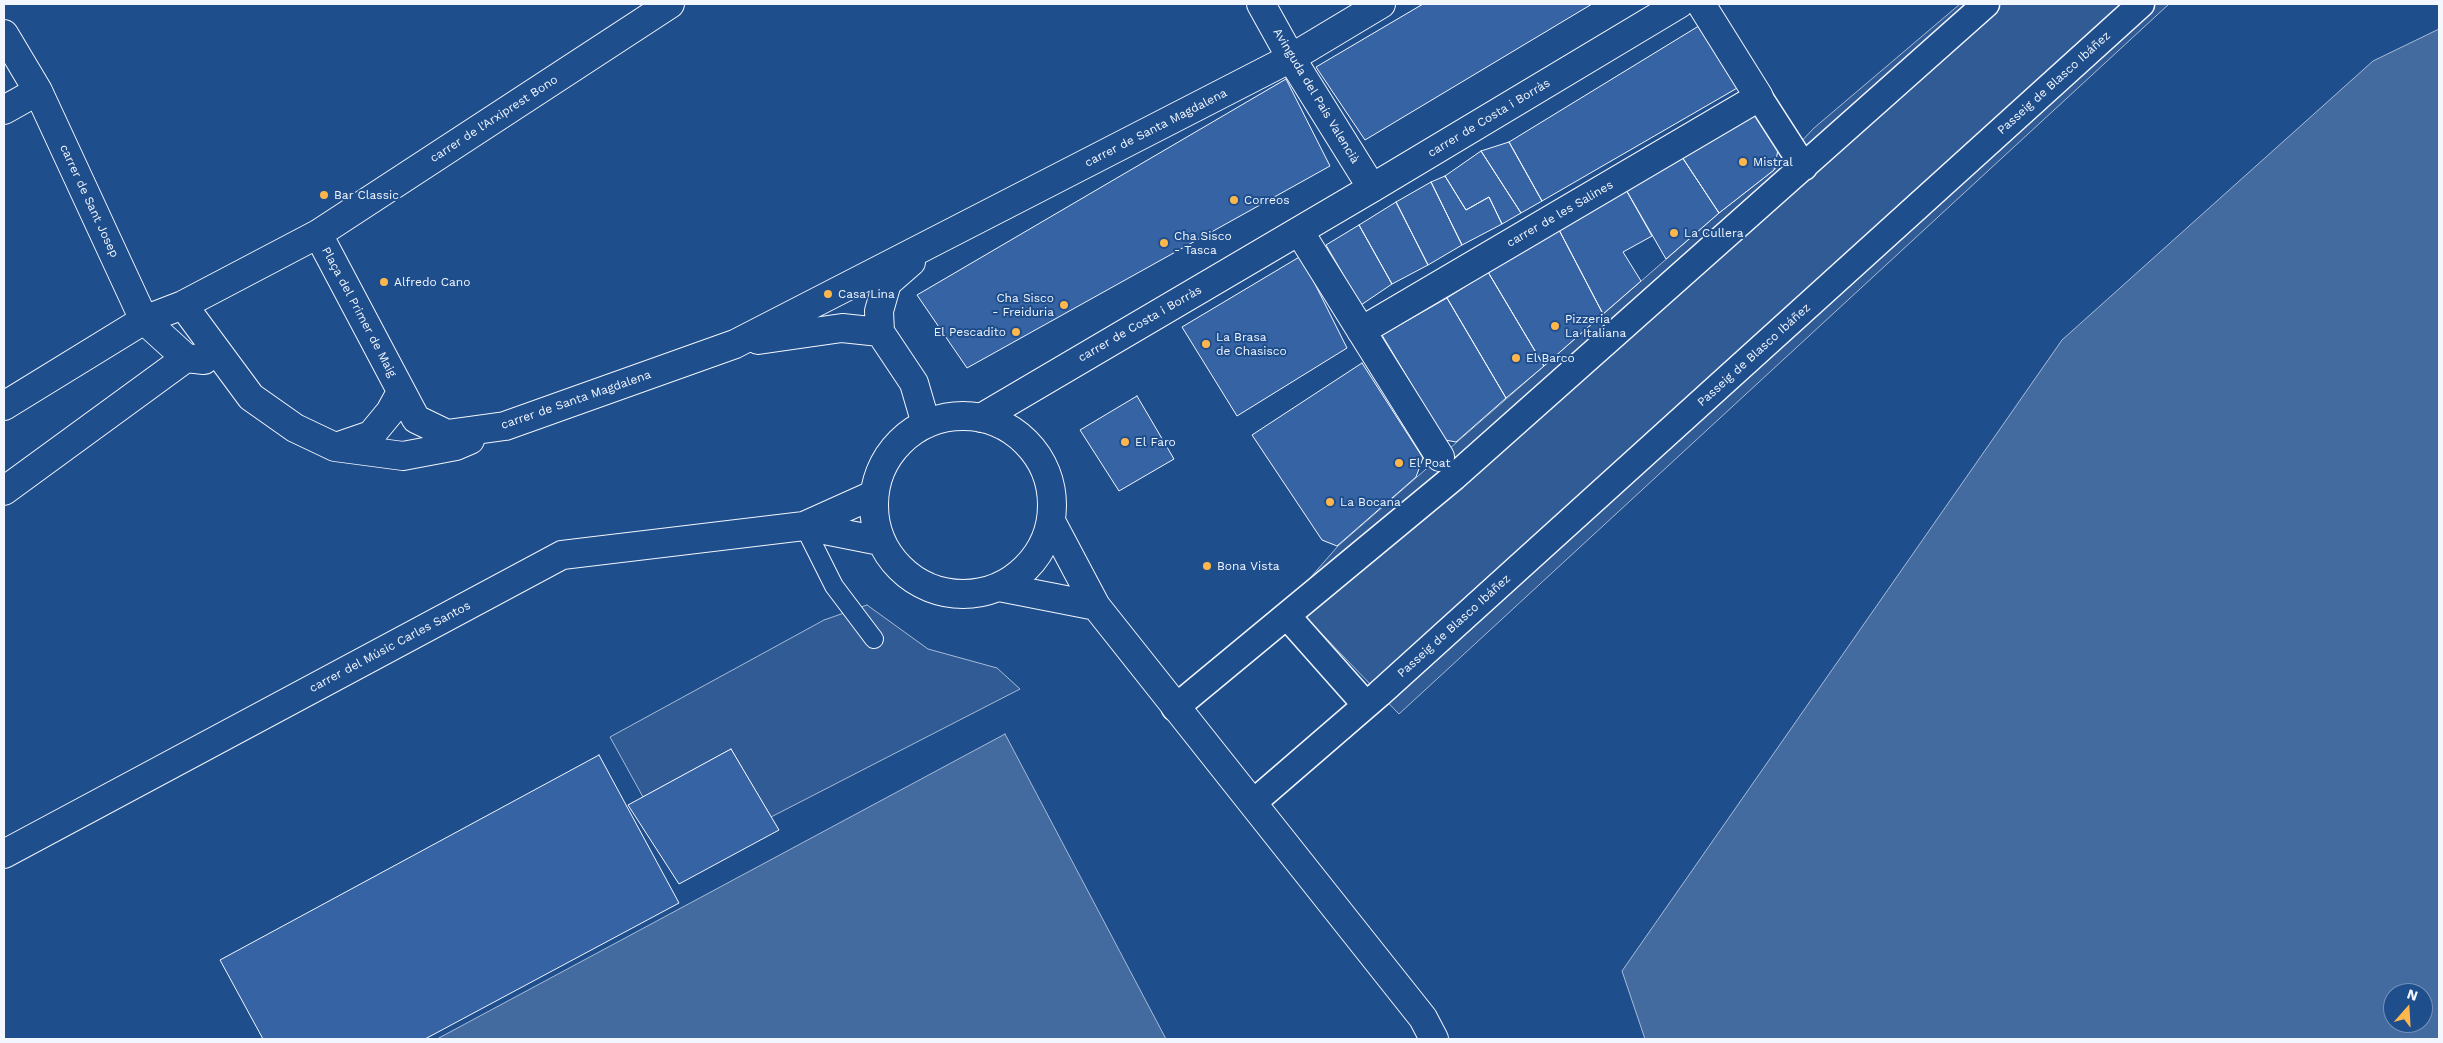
<!DOCTYPE html>
<meta charset="utf-8">
<style>
body{margin:0}
#map{position:relative;width:2443px;height:1043px;overflow:hidden;background:#1f4e8c;font-family:"Work Sans",sans-serif}
canvas{display:block}
.frame{position:absolute;inset:0;border:5px solid #f2f6ff;pointer-events:none}
.north{position:absolute;left:2383px;top:983px;width:50px;height:50px;box-sizing:border-box;background:#1f4e8c;border:1px solid #7391ba;border-radius:50%;rotate:19deg;font-size:14px;font-weight:700;line-height:20px;text-align:center;color:#f2f6ff}
.north::after{content:'';display:block;margin:auto;width:18px;height:22px;background:#ffb74d;clip-path:polygon(50% 0,100% 100%,50% 72%,0 100%)}
</style>
<div id="map">
<canvas width="2443" height="1043"></canvas>
<div class="frame"></div>
<div class="north">N</div>
</div>
<script>
const context = document.querySelector('canvas').getContext('2d');
context.lineJoin = 'round';
function fillPath(path, color) {
  context.fillStyle = color;
  context.fill(path, 'evenodd');
}
function shape(rows) {
  const path = new Path2D();
  for (const r of rows) {
    if (r.length === 3) {
      path.moveTo(r[0] + r[2], r[1]);
      path.arc(r[0], r[1], r[2], 0, 2 * Math.PI);
      continue;
    }
    path.moveTo(r[0], r[1]);
    for (let i = 2; i < r.length; i += 2) path.lineTo(r[i], r[i + 1]);
  }
  return path;
}
function strokePath(path, color, width, dash) {
  context.strokeStyle = color;
  context.lineWidth = width;
  context.lineCap = dash ? 'butt' : 'round';
  context.setLineDash(dash || []);
  context.stroke(path);
}
function write(font, color, halo, rows, align = 'center') {
  context.font = font + ' "Work Sans",sans-serif';
  context.lineWidth = 4;
  context.setLineDash([]);
  context.textBaseline = 'middle';
  context.strokeStyle = halo;
  context.fillStyle = color;
  for (const [text, x, y, turn = 0] of rows) {
    context.save();
    context.translate(x, y);
    context.rotate((+turn || 0) * Math.PI / 180);
    context.textAlign = isNaN(turn) ? turn : align;
    if (halo) context.strokeText(text, 0, 0);
    context.fillText(text, 0, 0);
    context.restore();
  }
}
const built = shape([
 [1960,4,2169,4,1399,714,1290,601,1338,546,1719,213,1774,170,1814,128,1960,4],
 [867,605,928,649,997,668,1020,689,771,817,731,749,643,797,610,737,824,620,867,605]
]);
const water = shape([
 [2439,29,2439,1039,1645,1039,1622,971,2062,340,2373,61,2439,29],
 [2393,993,2423,993,2423,1023,2393,1023,2393,993],
 [1005,734,1166,1039,437,1039,1005,734]
]);
const building = shape([
 [1423,4,1592,4,1365,140,1316,67,1423,4],
 [1702,24,1739,87,1542,201,1509,142,1702,24],
 [1286,79,1330,166,967,368,917,295,1286,79],
 [1760,113,1779,145,1774,170,1719,213,1682,157,1760,113],
 [1509,142,1542,201,1521,213,1481,151,1509,142],
 [1481,151,1521,213,1502,224,1489,197,1466,210,1445,176,1481,151],
 [1682,157,1719,213,1666,259,1625,188,1682,157],
 [1445,176,1466,210,1489,197,1502,224,1462,245,1431,182,1445,176],
 [1431,182,1462,245,1428,265,1396,202,1431,182],
 [1625,188,1652,236,1623,252,1641,281,1603,314,1558,228,1625,188],
 [1396,202,1428,265,1392,284,1359,225,1396,202],
 [1359,225,1392,284,1361,305,1326,245,1359,225],
 [1558,228,1603,314,1544,366,1488,272,1558,228],
 [1301,256,1347,348,1237,416,1182,327,1301,256],
 [1488,272,1544,366,1506,398,1447,298,1488,272],
 [1447,298,1506,398,1456,442,1445,440,1382,335,1447,298],
 [1362,363,1423,458,1416,477,1337,546,1322,540,1252,435,1362,363],
 [1137,396,1174,459,1119,491,1080,430,1137,396],
 [731,749,779,830,679,884,628,805,731,749],
 [599,755,679,903,425,1039,263,1039,220,960,599,755]
]);
const service = shape([
 [804,526,834,586,874,639]
]);
const pedestrian = shape([
 [1759,97,1804,167],
 [1287,616,1366,705],
 [1175,708,1454,477,1986,4],
 [1254,802,1379,694,2141,4]
]);
const minor = shape([
 [1261,4,1291,58,1372,188],
 [4,34,38,91,144,320,186,358],
 [4,110,38,91],
 [1299,231,1440,457],
 [318,234,416,419,447,434,505,426,735,344,1291,58,1381,4],
 [911,262,887,283,879,311,880,332,914,383,926,424],
 [183,305,251,397,295,428,335,447,403,456,456,446,470,440],
 [1361,331,1759,97,1701,4],
 [758,340,842,328,880,332],
 [4,406,144,320,183,305,318,234,670,4],
 [963,505,89],
 [981,418,1372,188,1679,4],
 [339,446,371,435,390,412,401,392],
 [4,491,186,358,204,360],
 [1052,523,1096,606,1423,1018,1434,1039],
 [804,526,880,541],
 [999,587,1096,606],
 [4,854,562,555,804,526,873,495]
]);
const markers = [
 [1743,162,5,"#ffb74d"],
 [324,195,5,"#ffb74d"],
 [1234,200,5,"#ffb74d"],
 [1674,233,5,"#ffb74d"],
 [1164,243,5,"#ffb74d"],
 [384,282,5,"#ffb74d"],
 [828,294,5,"#ffb74d"],
 [1064,305,5,"#ffb74d"],
 [1555,326,5,"#ffb74d"],
 [1016,332,5,"#ffb74d"],
 [1206,344,5,"#ffb74d"],
 [1516,358,5,"#ffb74d"],
 [1125,442,5,"#ffb74d"],
 [1399,463,5,"#ffb74d"],
 [1330,502,5,"#ffb74d"],
 [1207,566,5,"#ffb74d"]
];
const streetNames = [
 ["Passeig de Blasco Ibáñez",2054,83,-42],
 ["Avinguda del País Valencià",1316,96,59],
 ["carrer de Costa i Borràs",1489,118,-31],
 ["carrer de l'Arxiprest Bono",494,119,-33],
 ["carrer de Santa Magdalena",1156,128,-27],
 ["carrer de Sant Josep",89,201,65],
 ["carrer de les Salines",1560,214,-30],
 ["Plaça del Primer de Maig",359,312,62],
 ["carrer de Costa i Borràs",1140,324,-30],
 ["Passeig de Blasco Ibáñez",1754,355,-42],
 ["carrer de Santa Magdalena",576,400,-19],
 ["Passeig de Blasco Ibáñez",1454,626,-42],
 ["carrer del Músic Carles Santos",390,647,-28]
];
const poiNames = [
 ["Mistral",1753,162],
 ["Bar Classic",334,195],
 ["Correos",1244,200],
 ["La Cullera",1684,233],
 ["Cha Sisco",1174,236],
 ["- Tasca",1174,250],
 ["Alfredo Cano",394,282],
 ["Casa Lina",838,294],
 ["Cha Sisco",1054,298,"right"],
 ["- Freiduria",1054,312,"right"],
 ["Pizzeria",1565,319],
 ["La Italiana",1565,333],
 ["El Pescadito",1006,332,"right"],
 ["La Brasa",1216,337],
 ["de Chasisco",1216,351],
 ["El Barco",1526,358],
 ["El Faro",1135,442],
 ["El Poat",1409,463],
 ["La Bocana",1340,502],
 ["Bona Vista",1217,566]
];
fillPath(built, '#305b95');
strokePath(built, '#a8bbd7', 1);
fillPath(water, '#446ba0');
strokePath(water, '#a8bbd7', 1);
fillPath(building, '#3563a3');
strokePath(building, '#f2f6ff', 1);
strokePath(service, '#f2f6ff', 20);
strokePath(pedestrian, '#f2f6ff', 29);
strokePath(minor, '#f2f6ff', 30);
strokePath(service, '#1f4e8c', 18);
strokePath(pedestrian, '#1f4e8c', 26);
strokePath(minor, '#1f4e8c', 28);
for (const [x, y, r, color] of markers) {
  const dot = new Path2D();
  dot.arc(x, y, r, 0, 2 * Math.PI);
  context.fillStyle = color;
  context.fill(dot);
  strokePath(dot, '#1f4e8c', 2);
}
write('12px', '#f2f6ff', '#1f4e8c', streetNames);
write('12px', '#f2f6ff', '#1f4e8c', poiNames, 'left');
</script>
